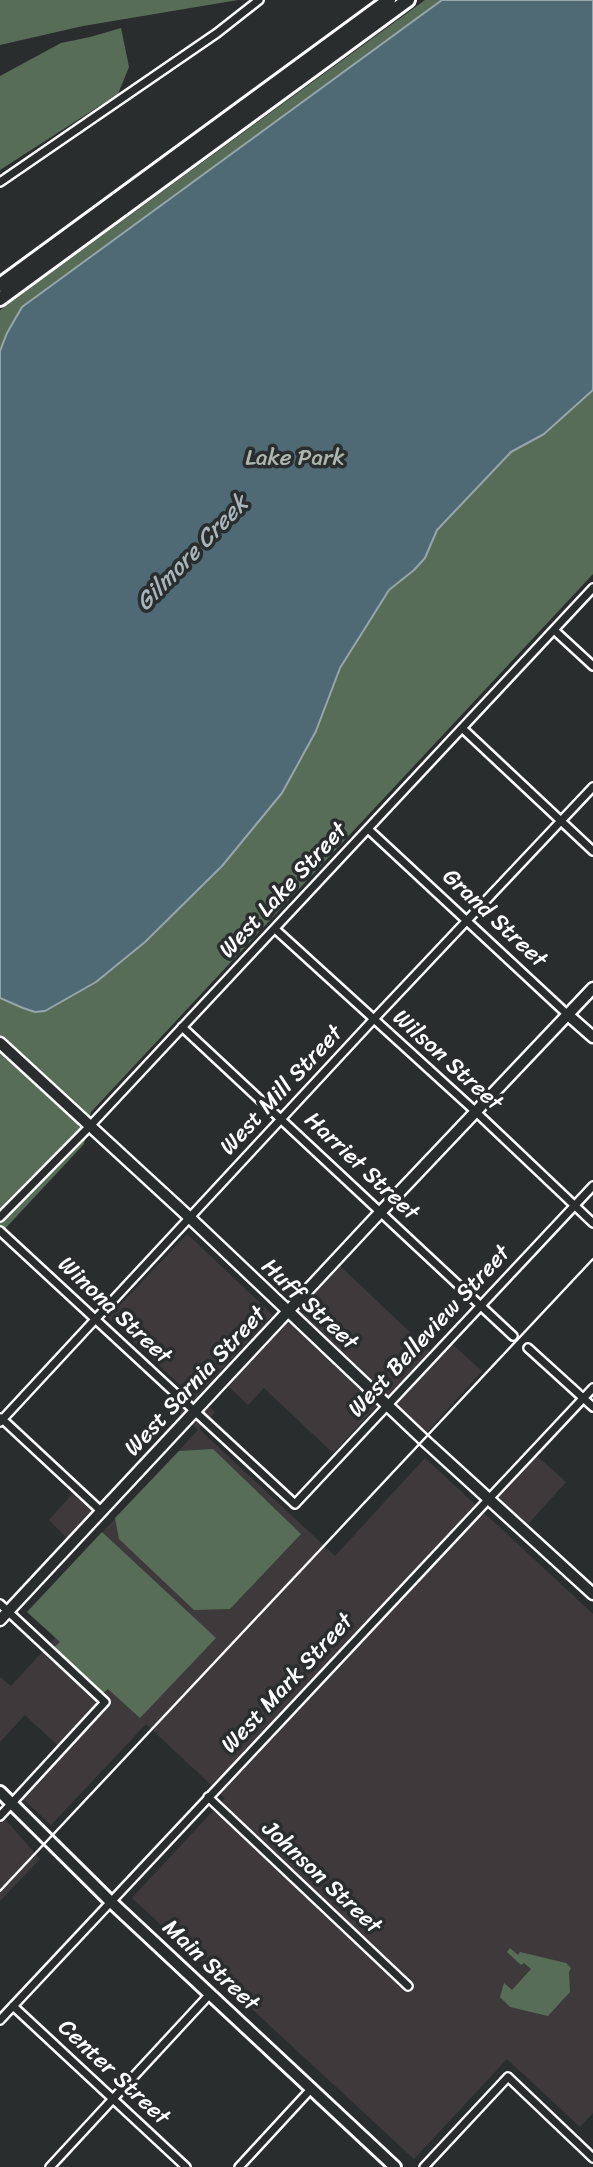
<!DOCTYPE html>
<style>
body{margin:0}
canvas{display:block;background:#2a2d2e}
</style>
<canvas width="593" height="2167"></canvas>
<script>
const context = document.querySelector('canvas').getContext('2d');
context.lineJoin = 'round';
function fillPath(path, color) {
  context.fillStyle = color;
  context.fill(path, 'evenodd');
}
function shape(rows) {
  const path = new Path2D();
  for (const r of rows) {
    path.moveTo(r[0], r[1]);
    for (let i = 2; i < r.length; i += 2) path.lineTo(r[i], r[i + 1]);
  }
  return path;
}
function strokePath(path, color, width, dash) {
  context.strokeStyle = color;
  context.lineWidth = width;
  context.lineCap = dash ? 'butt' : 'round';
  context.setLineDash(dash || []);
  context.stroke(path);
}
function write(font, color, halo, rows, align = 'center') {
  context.font = font + ' Sriracha,sans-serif';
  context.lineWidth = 7;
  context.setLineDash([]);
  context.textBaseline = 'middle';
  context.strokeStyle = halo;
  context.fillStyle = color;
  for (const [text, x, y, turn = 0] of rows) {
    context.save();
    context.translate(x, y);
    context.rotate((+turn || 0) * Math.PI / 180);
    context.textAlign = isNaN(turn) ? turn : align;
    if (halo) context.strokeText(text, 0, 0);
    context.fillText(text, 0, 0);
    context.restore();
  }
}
const built = shape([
 [187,1234,273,1315,197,1396,215,1412,199,1429,291,1515,335,1556,425,1458,593,1614,593,2113,580,2127,507,2059,414,2159,132,1898,225,1798,146,1724,51,1825,23,1799,66,1753,25,1715,0,1742,0,1677,11,1686,56,1637,29,1611,198,1430,178,1411,192,1396,108,1318],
 [340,1266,431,1352,388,1398,297,1312],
 [286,1320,377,1406,333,1453,264,1388,248,1405,226,1384],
 [451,1343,482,1371,427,1432,396,1404],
 [537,1456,566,1482,528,1524,499,1498],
 [75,1491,94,1509,67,1538,49,1520],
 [4,1818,40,1859,0,1901,0,1822]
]);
const green = shape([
 [0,0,238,0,83,26,0,45],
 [425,0,593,0,593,574,91,1112,84,1144,0,1234,0,310],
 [121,28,129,67,118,94,0,170,0,76,61,43,90,37],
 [213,1449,301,1534,230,1609,194,1610,119,1539,115,1518,179,1451],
 [102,1532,216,1638,140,1718,108,1689,102,1694,53,1648,60,1642,27,1612],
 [510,1948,518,1955,520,1952,566,1963,571,1968,569,1972,570,1992,548,2016,510,2007,500,1997,504,1983,512,1990,531,1969,524,1963,521,1965,507,1952]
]);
const water = shape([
 [442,0,593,0,593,390,544,434,511,452,437,530,425,558,414,570,389,590,340,668,316,731,282,793,222,866,145,942,96,982,45,1011,35,1012,23,1008,0,998,0,351,7,333,22,307,442,0]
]);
const street = shape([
 [0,182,217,33,259,0],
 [554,630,593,666],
 [463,729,593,851],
 [368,829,568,1015],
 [275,929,476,1112,593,1223],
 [182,1027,513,1336],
 [0,1217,89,1127,593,588],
 [0,1231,295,1504,593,1186],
 [528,1348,593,1407],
 [1,1418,102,1512],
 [0,1422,373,1020,593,787],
 [0,1604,105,1702,0,1816],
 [208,1797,408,1986],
 [13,2006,186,2167],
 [0,2020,593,1388],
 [50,2167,210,1994],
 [239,2167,311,2089],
 [424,2167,508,2077,593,2158]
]);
const secondary = shape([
 [568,1015,593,1037],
 [0,1043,190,1218,424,1440,593,1594],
 [0,1620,373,1220,593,988]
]);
const primary = shape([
 [0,1792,110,1901,395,2167]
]);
const highway = shape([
 [0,285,389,0],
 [0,299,408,0]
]);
const rail = shape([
 [0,1891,593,1259]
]);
const parkNames = [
 ["Lake Park",295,459]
];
const streetNames = [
 ["West Lake Street",284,891,-47],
 ["Grand Street",494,919,43],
 ["Wilson Street",447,1061,42],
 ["West Mill Street",282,1091,-47],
 ["Harriet Street",361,1167,43],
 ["Huff Street",309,1305,43],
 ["Winona Street",114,1311,43],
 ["West Belleview Street",430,1332,-47],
 ["West Sarnia Street",196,1382,-47],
 ["West Mark Street",288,1684,-47],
 ["Johnson Street",321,1878,43],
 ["Main Street",210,1966,43],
 ["Center Street",113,2073,43]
];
const waterNames = [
 ["Gilmore Creek",193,554,-46]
];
fillPath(built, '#3e3a3b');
fillPath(green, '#586d58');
fillPath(water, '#4f6a74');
strokePath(water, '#95a6ac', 2);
strokePath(street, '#fff', 12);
strokePath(secondary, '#fff', 15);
strokePath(primary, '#fff', 16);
strokePath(highway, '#fff', 18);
strokePath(street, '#2a2d2e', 7);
strokePath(secondary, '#2a2d2e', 10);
strokePath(primary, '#2a2d2e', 10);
strokePath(highway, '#2a2d2e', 12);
strokePath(rail, '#fff', 2.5);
write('23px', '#acb6ac', '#2a2d2e', parkNames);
write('23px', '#fff', '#2a2d2e', streetNames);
write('italic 24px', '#a7b4ba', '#2a2d2e', waterNames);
</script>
